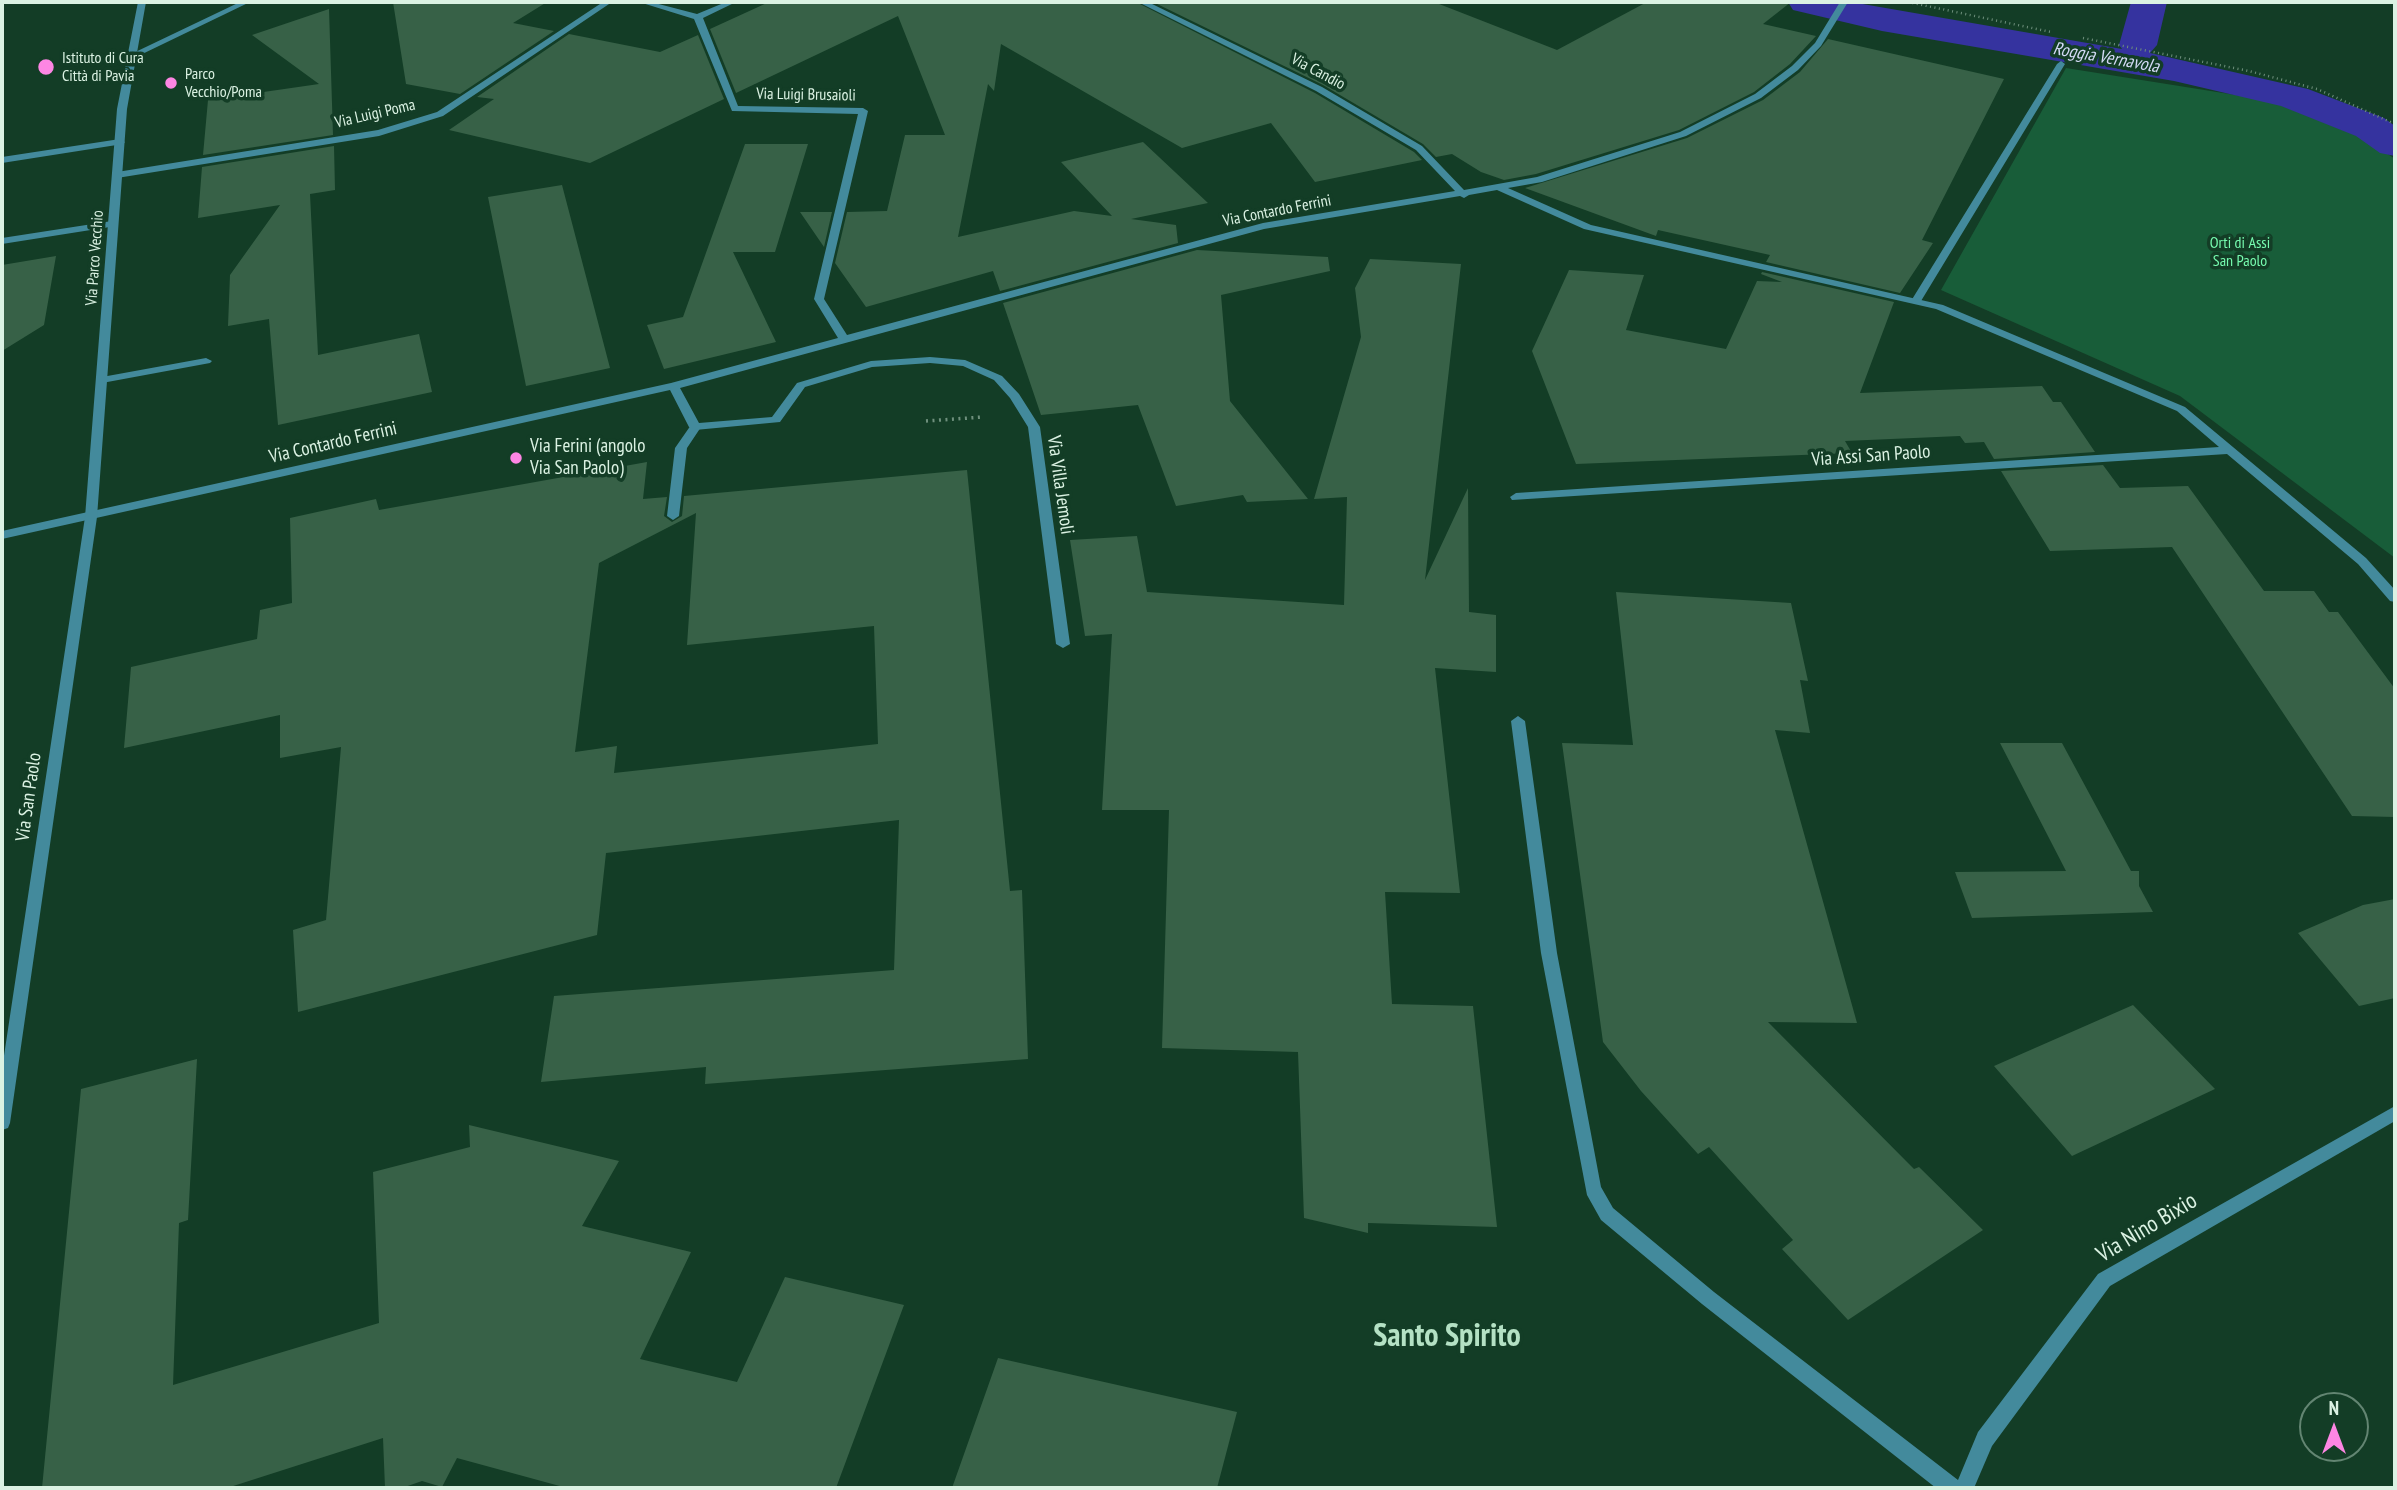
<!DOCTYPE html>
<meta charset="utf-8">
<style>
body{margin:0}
#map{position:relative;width:2397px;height:1490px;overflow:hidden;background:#133d26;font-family:"PT Sans Narrow",sans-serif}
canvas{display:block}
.frame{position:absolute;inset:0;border:4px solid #dbf2e3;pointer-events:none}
.north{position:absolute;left:2299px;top:1392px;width:70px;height:70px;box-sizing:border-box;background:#133d26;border:2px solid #638572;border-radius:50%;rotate:0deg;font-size:19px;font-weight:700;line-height:28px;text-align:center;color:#dbf2e3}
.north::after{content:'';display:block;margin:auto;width:24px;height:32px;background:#fd86e3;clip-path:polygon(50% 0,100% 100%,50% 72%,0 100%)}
</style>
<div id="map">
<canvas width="2397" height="1490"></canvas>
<div class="frame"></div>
<div class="north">N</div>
</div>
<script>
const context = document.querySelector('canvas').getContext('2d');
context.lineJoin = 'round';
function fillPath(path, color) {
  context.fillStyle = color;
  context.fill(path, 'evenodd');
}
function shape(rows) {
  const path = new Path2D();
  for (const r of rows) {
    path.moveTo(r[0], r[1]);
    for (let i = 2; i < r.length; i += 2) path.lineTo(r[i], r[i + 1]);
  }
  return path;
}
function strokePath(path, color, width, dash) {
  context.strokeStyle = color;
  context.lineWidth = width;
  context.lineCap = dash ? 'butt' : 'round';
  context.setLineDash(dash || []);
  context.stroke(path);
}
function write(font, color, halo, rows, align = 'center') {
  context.font = font + ' "PT Sans Narrow",sans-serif';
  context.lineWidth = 7;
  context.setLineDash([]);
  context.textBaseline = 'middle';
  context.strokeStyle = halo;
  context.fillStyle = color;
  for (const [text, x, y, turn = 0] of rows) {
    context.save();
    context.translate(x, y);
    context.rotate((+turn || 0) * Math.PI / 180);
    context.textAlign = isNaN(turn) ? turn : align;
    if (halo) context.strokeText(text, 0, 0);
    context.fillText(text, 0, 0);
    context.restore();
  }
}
const green = shape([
 [2066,68,2324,109,2395,159,2395,558,2180,396,1941,290]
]);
const stream = shape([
 [2133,62,2137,54]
]);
const canal = shape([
 [1788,2,1851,2,2122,49,2119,45,2131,2,2167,2,2157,45,2150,53,2308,89,2384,118,2395,126,2395,156,2380,153,2356,136,2281,106,2174,81,1882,31,1793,10,1788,2]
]);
const building = shape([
 [393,2,547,2,513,23,554,31,460,94,406,84],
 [769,2,1136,2,1315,93,1414,152,1422,160,1315,182,1271,123,1182,148,1001,44,994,91,988,84,958,237,1074,211,1112,216,1061,162,1143,142,1208,203,1131,219,1176,225,1178,243,1000,291,993,271,866,307,835,263,847,212,887,211,905,135,945,135,898,16,736,93,710,29],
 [1153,2,1434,2,1557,50,1647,2,1791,2,1763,24,1816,36,1790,64,1754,92,1679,130,1536,174,1504,180,1481,172,1452,154,1436,157,1423,144,1323,85],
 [329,9,333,135,203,155,208,100,319,84,252,35],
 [569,34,660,52,698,35,724,99,590,163,449,130,494,99,477,97],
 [1828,39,2004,79,1922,240,1933,243,1900,293,1766,262,1770,255,1658,230,1656,236,1525,188,1687,138,1763,100,1800,72],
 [745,144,808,144,775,252,733,252,776,342,664,369,647,325,683,317],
 [334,146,335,190,310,194,318,355,419,334,432,392,278,425,269,319,228,326,230,275,280,205,198,218,202,167],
 [562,185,610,368,526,386,488,197],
 [800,212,832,212,824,247],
 [1197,250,1328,257,1330,271,1221,295,1230,401,1308,499,1247,502,1243,495,1176,506,1138,405,1041,415,1003,303],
 [56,256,44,325,2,351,2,265],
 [1370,259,1461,264,1425,580,1468,488,1469,612,1496,615,1496,672,1435,668,1460,893,1385,892,1392,1004,1473,1006,1497,1227,1368,1223,1368,1233,1304,1218,1298,1052,1162,1048,1169,810,1102,810,1112,634,1085,636,1070,540,1137,536,1147,592,1344,605,1347,497,1314,499,1361,337,1355,288],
 [1569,270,1644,275,1626,330,1726,349,1757,281,1782,282,1761,274,1762,272,1894,302,1860,393,2042,386,2053,402,2061,402,2095,452,1994,459,1984,442,1965,443,1960,436,1845,441,1852,453,1576,464,1532,351],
 [647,462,643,499,667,497,664,516,672,522,682,516,684,496,967,470,1010,891,1022,890,1028,1059,705,1084,706,1067,541,1082,554,996,894,970,899,820,606,853,597,935,298,1012,293,930,326,920,341,747,280,758,280,715,124,748,131,667,257,639,260,610,292,603,290,518,376,499,379,510],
 [696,513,687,645,874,626,878,744,614,773,617,746,575,752,599,563],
 [2103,465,2120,488,2188,486,2264,591,2314,591,2329,612,2338,612,2395,689,2395,817,2352,816,2172,547,2050,551,2001,471],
 [1616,592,1791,603,1808,681,1800,680,1810,733,1775,730,1857,1023,1768,1022,1914,1169,1919,1167,1983,1230,1848,1320,1782,1249,1793,1240,1709,1147,1698,1154,1641,1091,1603,1042,1562,743,1633,745],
 [2000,743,2062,743,2131,871,2139,871,2139,886,2153,912,1972,918,1955,872,2066,871],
 [2395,899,2395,998,2359,1006,2298,933,2363,905],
 [2133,1005,2215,1089,2072,1156,1994,1066],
 [197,1059,188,1220,179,1223,173,1385,379,1323,373,1172,470,1147,469,1125,619,1161,582,1226,691,1252,640,1359,737,1382,785,1277,904,1305,836,1488,567,1488,457,1458,442,1487,422,1481,402,1488,385,1488,383,1438,227,1488,42,1488,81,1089],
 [998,1358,1237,1412,1217,1488,952,1488]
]);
const pathFar1 = shape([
 [1908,2,2051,32],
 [2083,38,2249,71,2317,89,2395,124]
]);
const path = shape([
 [926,421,983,417]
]);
const service = shape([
 [2061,61,2065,64,1921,301,1920,303,1912,303,1911,301,2057,64,2061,61],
 [206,358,212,361,210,363,102,383,96,380,102,377,206,358],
 [695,424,701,427,687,448,679,516,673,520,667,516,675,448,691,425,695,424]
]);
const minor = shape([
 [240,2,250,2,134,58,127,56,240,2],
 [603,2,612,2,443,116,379,136,117,178,112,175,117,172,378,130,437,112,603,2],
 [639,2,651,2,697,14,726,2,736,2,703,18,738,106,863,108,868,111,824,299,847,335,1263,223,1455,191,1416,150,1316,91,1138,2,1148,2,1322,87,1422,146,1464,190,1537,177,1680,132,1755,94,1792,66,1815,43,1840,2,1848,2,1821,46,1798,70,1761,98,1686,136,1542,182,1508,188,1591,225,1943,305,2185,407,2366,558,2395,590,2395,602,2390,601,2358,564,2227,454,1512,500,1510,497,1516,493,2219,447,2177,411,1936,309,1584,229,1497,190,1469,195,1464,198,1460,196,1264,229,680,388,699,423,772,417,797,383,871,361,930,357,965,360,1002,376,1019,394,1040,427,1070,644,1063,648,1056,644,1028,427,1010,398,994,380,963,366,930,363,872,367,805,387,780,422,695,430,689,427,670,390,2,539,2,531,671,383,838,338,814,299,858,114,732,111,694,19,639,2],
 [120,139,125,142,123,144,2,163,2,157,120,139],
 [112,221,116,222,116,226,2,244,2,238,112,221],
 [1518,716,1525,721,1557,953,1601,1187,1613,1208,1714,1292,1958,1480,1978,1432,2098,1274,2395,1106,2395,1121,2110,1286,1992,1446,1974,1488,1936,1488,1702,1304,1601,1220,1587,1195,1541,953,1511,721,1518,716]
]);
const tertiary = shape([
 [138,2,146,2,127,109,97,517,10,1123,8,1128,2,1130,2,1069,85,517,117,109,138,2]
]);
const markers = [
 [46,67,9,"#fd86e3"],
 [171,83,7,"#fd86e3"],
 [516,458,7,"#fd86e3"]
];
const farPoinames = [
 ["Istituto di Cura",62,58],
 ["Città di Pavia",62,76],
 ["Parco",185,74],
 ["Vecchio/Poma",185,92]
];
const farStreetnames = [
 ["Via Candio",1318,72,28],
 ["Via Luigi Brusaioli",806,95,1],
 ["Via Luigi Poma",375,114,-13],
 ["Via Contardo Ferrini",1277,211,-11],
 ["Via Parco Vecchio",95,258,-86]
];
const farParknames = [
 ["Orti di Assi",2240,243],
 ["San Paolo",2240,261]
];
const farWaternames = [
 ["Roggia Vernavola",2106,58,10]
];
const streetNames = [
 ["Via Contardo Ferrini",333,443,-13],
 ["Via Assi San Paolo",1871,456,-4],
 ["Via Villa Jemoli",1060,485,82],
 ["Via San Paolo",29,797,-82]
];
const poiNames = [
 ["Via Ferini (angolo",530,447],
 ["Via San Paolo)",530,469]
];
const nearStreetnames = [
 ["Via Nino Bixio",2147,1228,-31]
];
const nearDistrictnames = [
 ["Santo Spirito",1447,1337]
];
fillPath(green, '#185d39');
strokePath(stream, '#35339f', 18);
fillPath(canal, '#35339f');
fillPath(building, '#376147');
strokePath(pathFar1, '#6f907d', 2.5, [1, 3.5]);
strokePath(path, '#6f907d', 3.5, [2, 4.5]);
fillPath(service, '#438a9c');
fillPath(minor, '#438a9c');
fillPath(tertiary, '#438a9c');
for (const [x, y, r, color] of markers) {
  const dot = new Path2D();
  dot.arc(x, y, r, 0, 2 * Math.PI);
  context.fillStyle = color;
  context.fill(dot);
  strokePath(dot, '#133d26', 2.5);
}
write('16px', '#dbf2e3', '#133d26', farPoinames, 'left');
write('16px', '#dbf2e3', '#133d26', farStreetnames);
write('16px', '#76fbaf', '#133d26', farParknames);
write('italic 18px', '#d4daf6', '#133d26', farWaternames);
write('19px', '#dbf2e3', '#133d26', streetNames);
write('19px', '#dbf2e3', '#133d26', poiNames, 'left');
write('23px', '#dbf2e3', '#133d26', nearStreetnames);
write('bold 32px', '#b4e1c4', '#133d26', nearDistrictnames);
</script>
